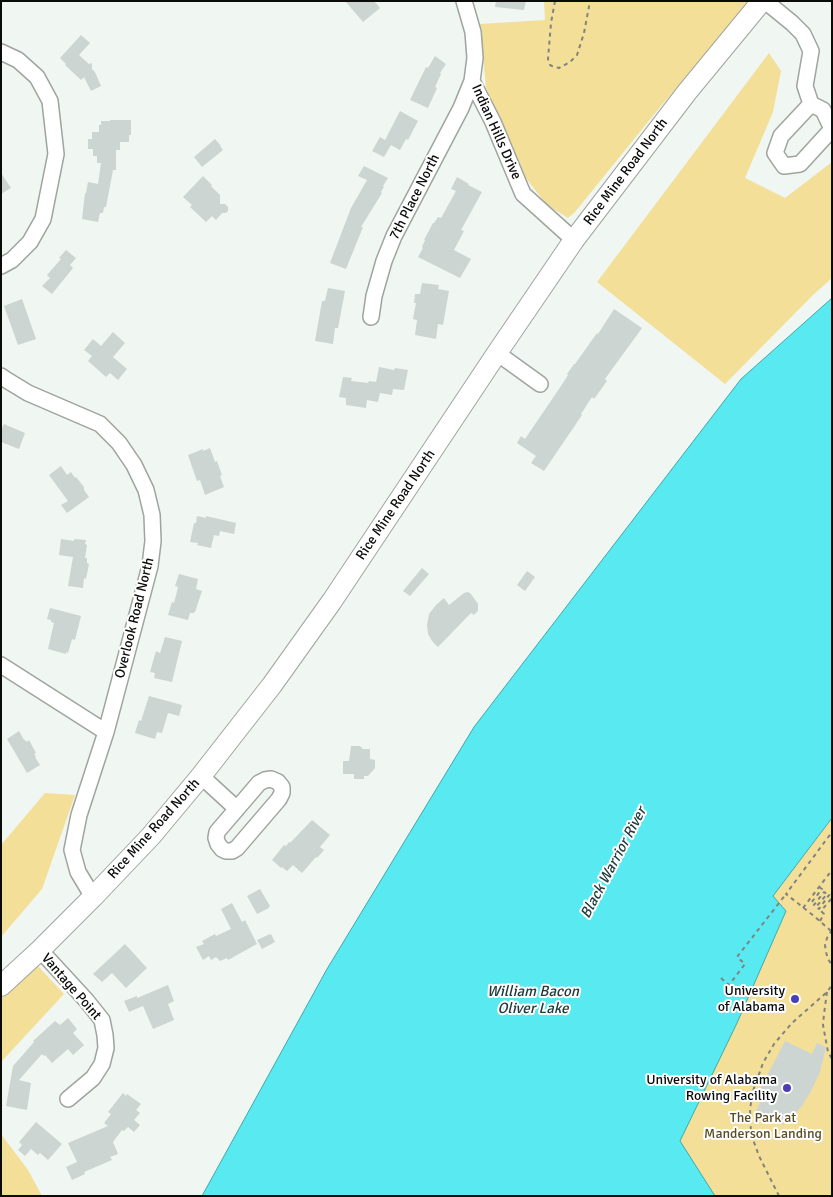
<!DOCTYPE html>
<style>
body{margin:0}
#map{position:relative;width:833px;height:1197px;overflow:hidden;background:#f0f6f1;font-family:Signika,sans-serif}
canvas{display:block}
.frame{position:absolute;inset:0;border:2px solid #0a0c0a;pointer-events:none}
</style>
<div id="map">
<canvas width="833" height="1197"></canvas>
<div class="frame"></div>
</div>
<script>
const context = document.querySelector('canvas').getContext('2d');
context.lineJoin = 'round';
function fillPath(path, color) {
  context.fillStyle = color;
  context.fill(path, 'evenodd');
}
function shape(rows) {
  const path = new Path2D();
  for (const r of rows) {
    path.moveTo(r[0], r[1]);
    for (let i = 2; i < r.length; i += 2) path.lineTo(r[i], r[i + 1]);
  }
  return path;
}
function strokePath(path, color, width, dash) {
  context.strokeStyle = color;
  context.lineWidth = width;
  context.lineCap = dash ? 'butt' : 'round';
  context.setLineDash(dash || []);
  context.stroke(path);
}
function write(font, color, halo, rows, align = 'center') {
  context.font = font + ' Signika,sans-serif';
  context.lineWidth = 4;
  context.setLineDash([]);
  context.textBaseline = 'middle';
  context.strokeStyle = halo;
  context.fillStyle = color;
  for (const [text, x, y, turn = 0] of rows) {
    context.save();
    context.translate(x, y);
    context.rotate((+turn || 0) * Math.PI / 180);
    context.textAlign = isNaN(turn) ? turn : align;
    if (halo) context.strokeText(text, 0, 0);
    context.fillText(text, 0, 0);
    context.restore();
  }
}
const green = shape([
 [544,1,749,1,656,112,575,212,568,218,546,204,526,178,486,88,480,24,545,20],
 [769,53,781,71,773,112,745,178,785,198,832,162,832,278,814,294,725,384,597,282],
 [45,793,75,795,42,889,1,937,1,845],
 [832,818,832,1196,631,1196,680,1141,737,1023,786,911,773,896],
 [37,965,64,994,1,1062,1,998],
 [1,1134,28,1170,42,1196,1,1196]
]);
const water = shape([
 [832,298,832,818,773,896,786,911,737,1023,680,1141,715,1196,202,1196,327,969,474,727,741,379,832,298]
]);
const building = shape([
 [345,1,374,1,380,8,363,22],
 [496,1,526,1,524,10,495,7],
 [81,35,90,43,79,55,89,64,92,63,92,69,95,72,101,86,91,91,84,77,81,80,65,65,66,64,60,58],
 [435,56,446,64,440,73,441,74,435,87,437,88,428,108,410,100,426,67,428,68],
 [400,111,418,121,408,140,406,139,400,150,391,145,384,157,372,151,380,137,385,140],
 [110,120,131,120,131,135,129,135,129,142,120,142,120,150,116,150,116,170,113,170,106,207,104,207,103,213,100,213,98,222,82,219,85,193,86,193,88,182,98,184,101,163,97,163,97,156,93,156,93,149,88,149,88,139,92,139,92,132,99,132,99,125,101,125,101,121,110,121],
 [215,139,221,146,220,146,223,150,202,167,194,157],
 [364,166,388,178,383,186,384,187,381,192,382,193,361,227,363,227,346,269,330,263,351,208,367,180,358,176],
 [1,173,11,188,1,194],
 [203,176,212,185,211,186,220,195,220,204,225,204,228,207,228,211,226,213,222,213,216,220,212,216,206,222,190,207,192,205,183,197],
 [457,177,469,184,468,185,482,192,461,230,464,231,454,250,471,259,460,278,418,257,423,248,422,247,425,240,424,240,433,223,434,223,438,217,441,218,456,191,451,189],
 [66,250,76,258,70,265,73,268,52,294,42,286,50,278,47,275,61,259,59,258],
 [422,283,439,285,438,289,449,291,443,325,438,324,436,339,415,335,417,320,413,319,416,303,414,303,415,294,420,294],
 [328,288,345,291,338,328,335,328,333,344,315,341,322,301,325,301],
 [22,299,36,339,18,345,4,306],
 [614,309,642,328,605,379,607,381,594,399,592,397,581,414,582,415,544,471,531,463,536,456,517,443,521,436,525,439,561,386,568,375,567,374,574,364,575,364,597,333,598,334],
 [113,332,125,343,113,357,127,369,118,380,110,373,106,377,88,361,92,356,84,350,93,339,101,346],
 [379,367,394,370,395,368,408,370,404,390,393,389,392,395,380,393,378,402,367,400,366,408,346,405,346,398,339,397,343,377,352,378,351,381,368,383,369,381,376,382],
 [4,424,25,433,19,449,1,442,1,430],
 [210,448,215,462,217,461,222,475,220,476,224,487,205,495,200,480,197,481,188,455,203,449,203,451],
 [61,466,67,475,71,472,75,478,76,477,84,487,84,490,89,497,67,513,61,505,68,501,49,475],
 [197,516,206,518,206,516,236,523,234,534,220,531,219,536,214,535,211,548,197,545,198,543,190,542,194,523,196,523],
 [61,539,74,541,74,539,86,540,85,544,87,545,85,558,87,558,87,563,89,564,86,579,84,578,83,588,68,586,73,557,59,555],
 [422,568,429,574,410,596,403,591],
 [527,571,535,577,525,591,517,585],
 [179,574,198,579,196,589,202,591,195,612,194,612,194,613,190,613,188,620,168,615,172,602,174,603,178,587,175,586],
 [468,592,471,594,478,604,478,611,474,615,471,613,438,647,432,641,428,634,427,625,429,614,436,605,444,598,449,605,464,593],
 [50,608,81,616,75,640,72,639,68,653,66,652,66,654,48,649,54,623,51,622,51,620,47,619],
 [165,637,182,641,172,682,154,678,155,673,150,672,156,651,160,653],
 [149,696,182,705,179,716,168,713,162,733,157,732,155,739,135,733,139,720,141,721],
 [19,731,24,740,25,740,27,742,29,740,36,753,34,754,36,757,35,757,40,765,27,773,7,739],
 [351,746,360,746,363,749,370,749,370,759,375,760,375,768,368,776,364,776,364,779,354,779,354,774,343,774,343,761,349,761],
 [312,820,330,835,320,847,324,850,317,858,316,857,302,873,293,865,287,871,282,867,281,868,272,860,284,845,286,846,289,842,290,843],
 [260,889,270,906,269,907,269,908,257,914,247,896],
 [232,903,242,922,245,920,257,944,228,960,227,958,220,961,216,957,211,960,209,956,203,960,196,947,204,944,202,941,215,934,216,936,231,929,221,909],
 [270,934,270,935,271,934,275,942,262,949,257,940],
 [125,944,147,968,126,988,112,973,102,982,93,974],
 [168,985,174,1001,168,1004,174,1020,153,1029,143,1006,129,1012,124,1001,137,996,137,998],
 [68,1018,77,1029,73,1033,84,1045,73,1055,68,1049,52,1063,45,1055,44,1056,42,1054,19,1080,31,1083,27,1110,6,1106,13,1066,34,1042,33,1041,55,1021,60,1025],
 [785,1041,812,1054,817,1043,826,1047,820,1072,810,1093,802,1106,794,1115,790,1113,784,1125,756,1111,762,1098,757,1095],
 [123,1093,126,1096,127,1094,141,1104,136,1110,140,1113,134,1120,140,1125,134,1132,128,1127,124,1131,122,1130,113,1142,118,1154,110,1157,112,1160,84,1172,85,1174,72,1180,66,1167,77,1162,68,1143,108,1126,104,1123,111,1114,108,1112],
 [36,1122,62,1144,48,1160,40,1153,38,1155,31,1149,25,1156,18,1150,22,1145,19,1142]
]);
const path = shape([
 [555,1,551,23,548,59,550,65,552,66,559,68,570,62,577,55,584,33,590,1],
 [819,887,822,889,811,903,814,905,824,892,827,894,816,907,819,909,829,895,832,897],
 [803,908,832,870],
 [820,921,824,914,821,911,832,898],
 [832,930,827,938,825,945,826,952,828,959,832,965],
 [831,931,814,916,786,894,832,832],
 [721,978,729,985,745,964,737,957,786,894],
 [827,992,824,1014,823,1025,828,1052,832,1059],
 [779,1196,759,1156,751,1134,750,1109,753,1091,763,1063,774,1044,792,1023,827,992,832,985]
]);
const minor = shape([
 [765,1,792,23,803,34,811,51,805,86,811,104,823,110,832,129],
 [1,52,18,60,37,77,50,101,56,154,43,219,30,242,12,260,1,266],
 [472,81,493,122,523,194,574,240],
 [811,104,781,136,775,153,784,166,800,164,832,129],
 [371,317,374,296,384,261,394,236,461,108,472,81,475,58,473,32,464,1],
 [497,353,540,384],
 [1,376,5,379,28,393,100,424,119,443,134,465,146,490,152,515,153,541,150,566,106,732,79,815,72,850,78,872,93,897],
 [1,665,106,732],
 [201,776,237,809],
 [271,779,278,782,282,787,282,793,279,799,237,848,232,851,226,851,222,849,218,844,216,838,217,832,259,783,265,780,271,779],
 [40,950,86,1000,102,1020,105,1035,106,1048,102,1064,93,1078,68,1099]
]);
const major = shape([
 [1,986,40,950,93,897,151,836,201,776,272,685,332,601,497,353,574,240,687,92,762,1]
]);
const markers = [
 [795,999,5,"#4b3fb6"],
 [787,1088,5,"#4b3fb6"]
];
const streetNames = [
 ["Indian Hills Drive",496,132,66],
 ["Rice Mine Road North",626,172,-53],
 ["7th Place North",415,197,-63],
 ["Rice Mine Road North",396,505,-56],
 ["Overlook Road North",135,618,-76],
 ["Rice Mine Road North",154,829,-48],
 ["Vantage Point",71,987,49]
];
const poiNames = [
 ["University",785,991],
 ["of Alabama",785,1007],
 ["University of Alabama",777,1080],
 ["Rowing Facility",777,1096]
];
const parkNames = [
 ["The Park at",763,1118],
 ["Manderson Landing",763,1134]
];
const waterNames = [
 ["Black Warrior River",614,863,-62],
 ["William Bacon",533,992],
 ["Oliver Lake",533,1009]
];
fillPath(green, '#f3df97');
fillPath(water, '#58e9f1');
strokePath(water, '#41a7ac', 1);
fillPath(building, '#ccd5d2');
strokePath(minor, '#9ea49e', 18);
strokePath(major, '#9ea49e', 22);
strokePath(path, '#808481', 2, [4, 4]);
strokePath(minor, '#fff', 15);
strokePath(major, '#fff', 20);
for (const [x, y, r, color] of markers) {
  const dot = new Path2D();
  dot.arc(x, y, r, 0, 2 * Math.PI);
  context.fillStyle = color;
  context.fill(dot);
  strokePath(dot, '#fff', 2);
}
write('14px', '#0a0c0a', '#fff', streetNames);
write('14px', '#0a0c0a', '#fff', poiNames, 'right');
write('14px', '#594e24', '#fff', parkNames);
write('italic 15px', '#213a3b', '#fff', waterNames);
</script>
